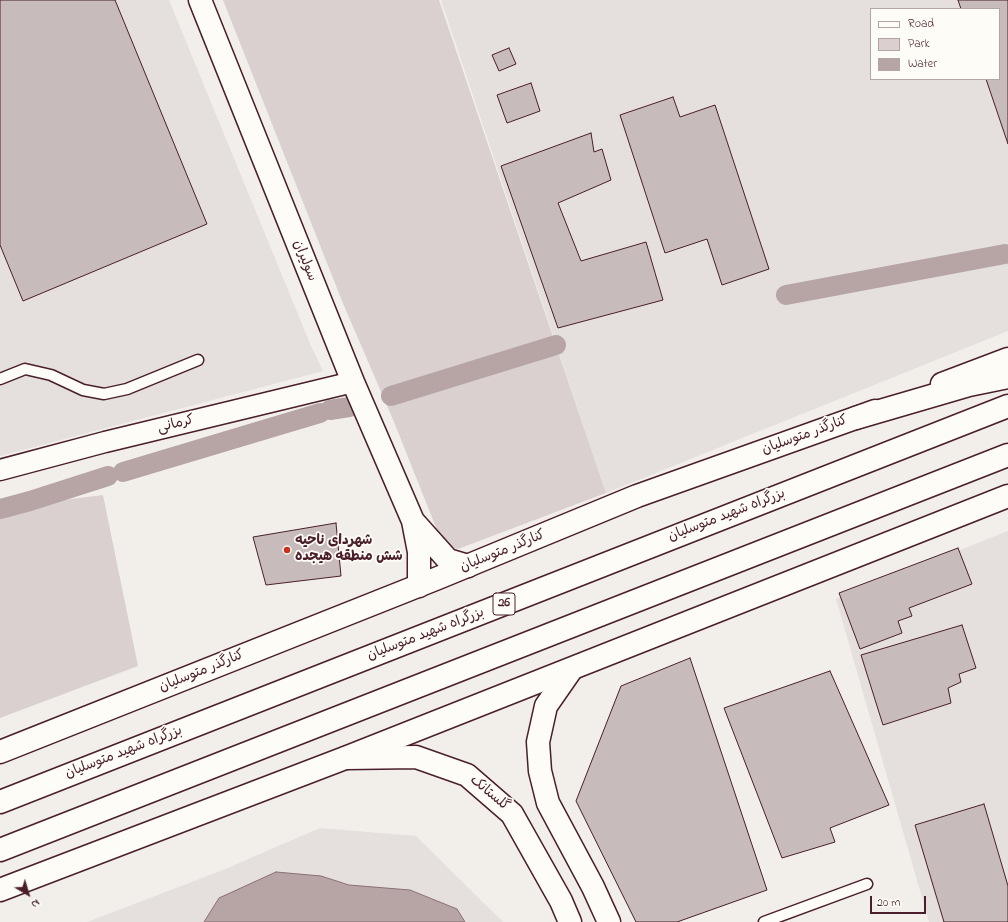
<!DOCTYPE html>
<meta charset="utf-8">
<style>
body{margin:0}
#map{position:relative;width:1008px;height:922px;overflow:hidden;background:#f2efeb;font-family:"Indie Flower",sans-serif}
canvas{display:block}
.legend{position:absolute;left:870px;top:8px;width:130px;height:72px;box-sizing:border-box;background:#fdfcf7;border:1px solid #b5a4a5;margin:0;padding:5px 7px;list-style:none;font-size:12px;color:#4a1f2b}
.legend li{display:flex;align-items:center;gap:8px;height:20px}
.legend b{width:20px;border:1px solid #b5a4a5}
.north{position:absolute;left:8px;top:874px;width:40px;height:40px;-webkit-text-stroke:3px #fdfcf7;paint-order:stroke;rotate:142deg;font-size:11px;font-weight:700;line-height:16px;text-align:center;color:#4a1f2b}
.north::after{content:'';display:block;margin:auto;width:14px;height:18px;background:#4a1f2b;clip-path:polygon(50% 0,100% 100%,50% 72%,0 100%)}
.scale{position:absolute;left:870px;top:896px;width:56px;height:18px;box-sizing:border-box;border:2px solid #4a1f2b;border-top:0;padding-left:5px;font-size:12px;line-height:14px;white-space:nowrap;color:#4a1f2b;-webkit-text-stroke:3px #fdfcf7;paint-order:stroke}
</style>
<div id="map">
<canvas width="1008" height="922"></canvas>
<ul class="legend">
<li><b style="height:5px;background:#fdfcf7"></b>Road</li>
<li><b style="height:11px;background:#d9d0cf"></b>Park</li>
<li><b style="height:11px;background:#b7a5a6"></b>Water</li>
</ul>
<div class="north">N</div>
<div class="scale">20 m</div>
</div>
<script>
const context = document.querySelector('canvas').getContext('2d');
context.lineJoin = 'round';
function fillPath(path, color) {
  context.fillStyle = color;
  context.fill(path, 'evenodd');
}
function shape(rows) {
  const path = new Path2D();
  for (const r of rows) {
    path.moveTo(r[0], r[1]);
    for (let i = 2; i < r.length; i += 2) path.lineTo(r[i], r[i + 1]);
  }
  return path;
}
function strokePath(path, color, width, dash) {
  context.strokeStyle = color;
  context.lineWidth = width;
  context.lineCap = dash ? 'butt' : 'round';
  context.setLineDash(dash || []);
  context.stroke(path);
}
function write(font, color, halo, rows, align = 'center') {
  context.font = font + ' "Indie Flower","Playpen Sans Arabic",sans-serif';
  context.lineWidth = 3.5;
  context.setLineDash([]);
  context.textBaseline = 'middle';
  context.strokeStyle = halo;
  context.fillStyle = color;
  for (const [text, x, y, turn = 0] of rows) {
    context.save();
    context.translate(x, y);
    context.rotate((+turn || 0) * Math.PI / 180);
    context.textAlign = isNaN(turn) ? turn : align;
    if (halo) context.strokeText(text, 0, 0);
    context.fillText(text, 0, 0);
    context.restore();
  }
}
const built = shape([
 [0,0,169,0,311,346,323,371,0,456],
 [441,0,1008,0,1008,331,606,493],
 [871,9,999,9,999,79,871,79],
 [1008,531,1008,922,929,922,836,599],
 [320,828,416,836,503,922,87,922,223,870]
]);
const green = shape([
 [223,0,439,0,606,493,458,549,443,545,394,422,342,301],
 [103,495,138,666,0,718,0,508]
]);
const water = shape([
 [276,872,321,876,349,885,410,890,457,909,465,922,204,922,219,898,276,872]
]);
const canal = shape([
 [786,295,1005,254],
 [391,396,556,345],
 [330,410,349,407],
 [123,472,320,413],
 [0,509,30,501,108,476]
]);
const building = shape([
 [0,0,115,0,207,224,23,301,0,245,0,0],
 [958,0,1008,0,1008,144,986,79,999,79,999,9,961,9,958,0],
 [509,48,516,64,499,71,492,55,509,48],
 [531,83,540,111,507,123,497,95,531,83],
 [673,97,680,117,715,105,769,269,722,285,707,239,665,253,620,115,673,97],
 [591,133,594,152,602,149,611,180,558,203,581,261,646,242,663,300,558,328,501,166,591,133],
 [336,523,341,576,266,585,253,537,336,523],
 [958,548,972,584,909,608,912,616,898,621,902,633,860,649,839,593,958,548],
 [962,625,976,668,959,674,961,682,948,688,951,703,883,725,861,655,962,625],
 [690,658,767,890,677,922,636,922,576,801,621,686,690,658],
 [830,671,889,805,830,828,835,842,782,858,724,708,830,671],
 [984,804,1008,886,1008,922,944,922,915,825,984,804]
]);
const lane = shape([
 [0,379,25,369,51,375,83,390,104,394,127,389,198,360],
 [764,922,867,884]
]);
const street = shape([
 [0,470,105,442,353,382]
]);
const secondary = shape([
 [200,0,353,382,413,521,419,552,419,586],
 [414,522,448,560,468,566],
 [571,670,546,706,538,742,540,771,548,803,593,887,609,922],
 [346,758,416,757,467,775,512,814,561,901,570,922]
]);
const primary = shape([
 [942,384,1008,359],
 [0,752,438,578,637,496,875,411],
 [0,890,345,758,1008,496]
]);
const highway = shape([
 [856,418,969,385,1008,377],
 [0,802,1008,406],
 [0,850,1008,455]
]);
const markers = [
 [287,550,4,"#c8321e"]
];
const shields = [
 [504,604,22]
];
const shieldNames = [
 ["26",504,604]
];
const streetNames = [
 ["سولیران",304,261,68],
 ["کرمانی",176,425,-14],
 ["کنارگذر متوسلیان",805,436,-20],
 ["بزرگراه شهید متوسلیان",727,516,-21],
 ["کنارگذر متوسلیان",503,552,-22],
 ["بزرگراه شهید متوسلیان",426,635,-21],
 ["کنارگذر متوسلیان",202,672,-22],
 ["بزرگراه شهید متوسلیان",124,753,-21],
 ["گلستانک",489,794,40]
];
const poiNames = [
 ["شهردای ناحیه",295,542],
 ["شش منطقه هیجده",295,558]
];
fillPath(built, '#e5dfdd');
fillPath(green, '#d9d0cf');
fillPath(water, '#b7a5a6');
strokePath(water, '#8b6f75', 1);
strokePath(canal, '#b7a5a6', 20);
fillPath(building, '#c8bbbb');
strokePath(building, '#4a1f2b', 1);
strokePath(lane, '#4a1f2b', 13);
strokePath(street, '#4a1f2b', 23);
strokePath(secondary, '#4a1f2b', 25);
strokePath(primary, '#4a1f2b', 25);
strokePath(highway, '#4a1f2b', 25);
strokePath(lane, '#fdfcf7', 10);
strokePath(street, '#fdfcf7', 20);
strokePath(secondary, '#fdfcf7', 22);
strokePath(primary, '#fdfcf7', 22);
strokePath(highway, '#fdfcf7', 22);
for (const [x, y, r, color] of markers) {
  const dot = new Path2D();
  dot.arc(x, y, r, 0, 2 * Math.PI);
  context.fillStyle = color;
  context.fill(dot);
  strokePath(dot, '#fdfcf7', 1.5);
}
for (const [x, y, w] of shields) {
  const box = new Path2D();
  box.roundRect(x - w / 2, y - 11, w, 22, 3);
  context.fillStyle = '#fdfcf7';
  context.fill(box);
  strokePath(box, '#4a1f2b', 1);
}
write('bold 13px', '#4a1f2b', null, shieldNames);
write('14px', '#4a1f2b', '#fdfcf7', streetNames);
write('bold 14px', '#4a1f2b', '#fdfcf7', poiNames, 'left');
</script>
